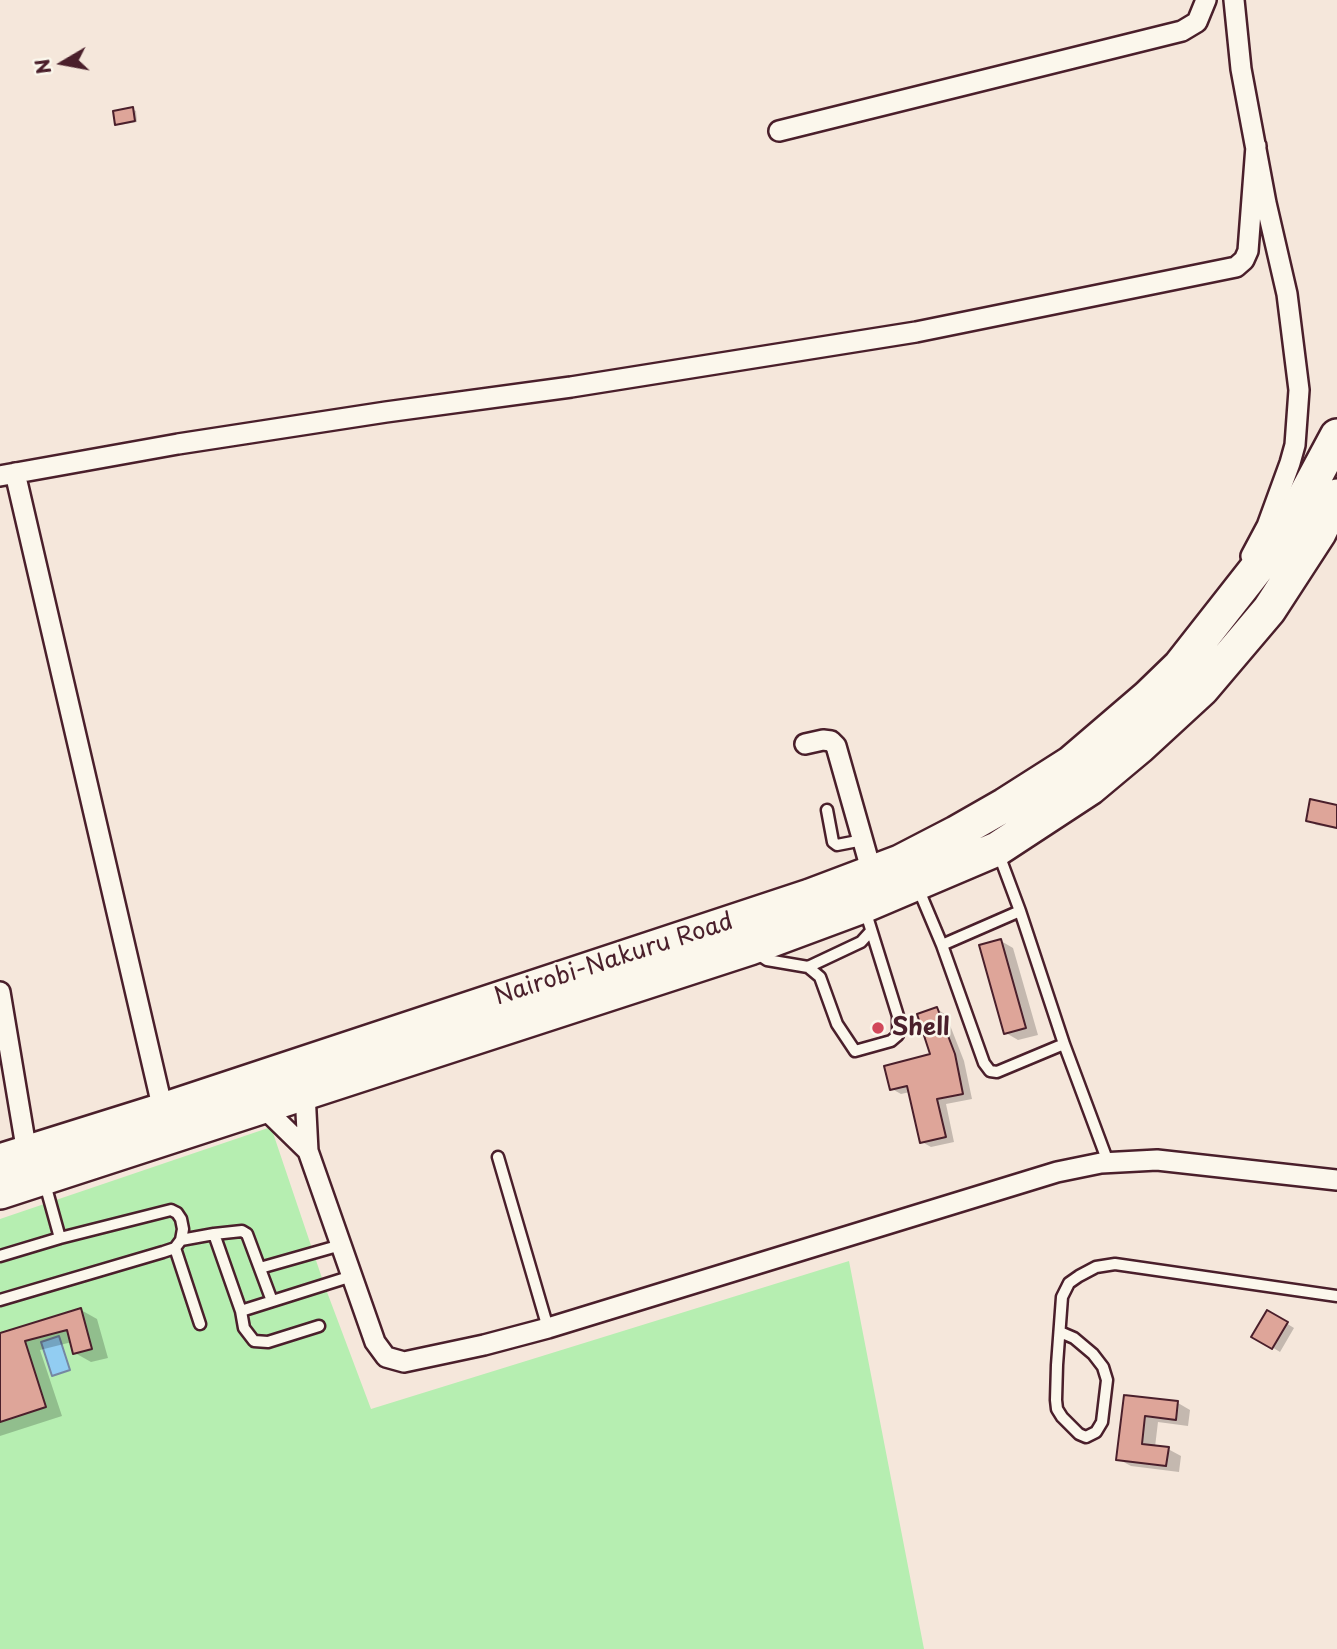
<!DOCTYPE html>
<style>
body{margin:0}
#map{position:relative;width:1337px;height:1649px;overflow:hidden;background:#f5e7db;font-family:"Playpen Sans",sans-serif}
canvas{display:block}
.north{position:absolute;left:28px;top:28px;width:70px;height:70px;-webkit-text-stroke:5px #fbf7ec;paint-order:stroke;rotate:260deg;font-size:19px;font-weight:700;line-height:28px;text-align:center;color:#4a1f2b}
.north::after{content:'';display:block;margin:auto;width:24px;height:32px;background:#4a1f2b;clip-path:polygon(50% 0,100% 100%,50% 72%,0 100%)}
</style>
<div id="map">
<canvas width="1337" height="1649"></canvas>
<div class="north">N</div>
</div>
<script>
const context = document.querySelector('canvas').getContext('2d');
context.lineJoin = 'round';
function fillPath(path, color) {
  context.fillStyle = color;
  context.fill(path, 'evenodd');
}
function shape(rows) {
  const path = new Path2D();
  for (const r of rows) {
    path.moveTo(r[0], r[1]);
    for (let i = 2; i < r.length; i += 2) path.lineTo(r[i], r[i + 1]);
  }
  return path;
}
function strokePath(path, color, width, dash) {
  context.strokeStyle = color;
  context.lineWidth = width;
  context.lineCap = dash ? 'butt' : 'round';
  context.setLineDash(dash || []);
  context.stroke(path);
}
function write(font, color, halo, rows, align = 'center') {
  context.font = font + ' "Playpen Sans",sans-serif';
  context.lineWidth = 5;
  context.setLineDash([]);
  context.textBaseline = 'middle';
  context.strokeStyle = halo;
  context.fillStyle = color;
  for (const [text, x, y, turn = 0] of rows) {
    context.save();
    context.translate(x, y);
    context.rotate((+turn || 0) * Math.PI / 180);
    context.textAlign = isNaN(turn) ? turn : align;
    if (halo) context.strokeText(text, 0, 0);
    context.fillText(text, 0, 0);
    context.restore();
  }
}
const green = shape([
 [271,1127,324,1284,371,1409,849,1261,924,1649,0,1649,0,1219]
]);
const water = shape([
 [59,1336,70,1370,52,1376,41,1342,59,1336]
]);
const shadow = shape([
 [132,109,136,111,137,122,120,125,117,124],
 [1337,807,1337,829,1316,825,1308,820],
 [1001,941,1013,948,1038,1035,1018,1040,1006,1033],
 [937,1009,946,1015,964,1061,972,1099,946,1104,954,1142,931,1147,922,1142,910,1092,901,1094,892,1089,932,1055],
 [81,1310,97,1319,108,1358,91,1362,75,1353,72,1342,40,1350,62,1416,0,1436,0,1334],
 [1268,1312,1294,1328,1280,1352,1254,1336],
 [1125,1397,1178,1403,1190,1410,1188,1426,1158,1422,1155,1447,1168,1449,1181,1456,1179,1472,1131,1466,1118,1459]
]);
const building = shape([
 [133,107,135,121,115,125,113,111,133,107],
 [1310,799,1337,805,1337,828,1306,821,1310,799],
 [1001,939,1026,1028,1004,1034,979,945,1001,939],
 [937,1007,955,1054,963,1094,937,1099,946,1137,920,1143,907,1086,890,1090,884,1066,930,1054,917,1014,937,1007],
 [81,1308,92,1349,73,1354,67,1330,25,1341,46,1407,0,1422,0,1333,81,1308],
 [1267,1310,1288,1322,1272,1349,1251,1337,1267,1310],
 [1124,1395,1178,1401,1176,1420,1145,1416,1142,1444,1169,1447,1166,1466,1116,1460,1124,1395]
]);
const service = shape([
 [827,810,833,842,837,845,863,840],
 [918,888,942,945,1020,911,998,852],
 [1020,911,1064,1044,1108,1162],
 [942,945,984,1063,990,1071,997,1072,1064,1044],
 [758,954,767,960,808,967,820,977,837,1024,855,1051,891,1041,898,1035,898,1016,865,910],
 [808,967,861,942,871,931],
 [498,1157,548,1328],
 [214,1234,242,1231,247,1234,272,1301],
 [181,1240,214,1234,241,1311,244,1328,254,1341,268,1342,319,1326],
 [175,1248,200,1324],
 [0,1256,60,1238],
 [260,1268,341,1245],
 [0,1300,163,1252,175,1248,181,1240,183,1229,181,1219,177,1213,171,1210,60,1238,45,1184],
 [241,1311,352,1276],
 [1060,1332,1074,1338,1093,1354,1103,1367,1107,1380,1102,1422,1096,1432,1086,1437,1079,1434,1062,1417,1057,1409,1056,1400,1057,1365,1062,1297,1069,1283,1079,1276,1096,1267,1115,1264,1337,1296]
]);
const minor = shape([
 [1234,0,1241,69,1266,203,1287,294,1299,390,1295,445,1290,463,1267,526,1251,556],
 [779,131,1182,31,1197,22,1206,0],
 [15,473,163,1110],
 [0,476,178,444,386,412,571,387,916,332,1236,267,1244,260,1248,251,1256,146],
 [805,744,823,740,831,741,836,746,872,873],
 [0,992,27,1153],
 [305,1093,308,1151,375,1342,386,1357,404,1362,484,1345,548,1328,1057,1172,1101,1163,1157,1160,1337,1180],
 [263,1107,308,1151]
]);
const trunk = shape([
 [0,1161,163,1110,810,896,900,862,956,833,1005,805,1071,763,1148,697,1180,666,1286,531,1337,436],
 [0,1192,750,948,863,906,997,849,1090,788,1139,747,1202,689,1269,610,1319,533,1337,496]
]);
const markers = [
 [878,1028,7,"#d1495b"]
];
const streetNames = [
 ["Nairobi-Nakuru Road",614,960,-18]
];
const poiNames = [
 ["Shell",892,1028]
];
fillPath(green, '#b6eeb1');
fillPath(water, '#92cdf2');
strokePath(water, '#7587a2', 2);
fillPath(shadow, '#0003');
fillPath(building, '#dea599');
strokePath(building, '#4a1f2b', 2);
strokePath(service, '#4a1f2b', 15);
strokePath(minor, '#4a1f2b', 24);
strokePath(trunk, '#4a1f2b', 38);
strokePath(service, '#fbf7ec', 10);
strokePath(minor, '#fbf7ec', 19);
strokePath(trunk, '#fbf7ec', 33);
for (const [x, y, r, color] of markers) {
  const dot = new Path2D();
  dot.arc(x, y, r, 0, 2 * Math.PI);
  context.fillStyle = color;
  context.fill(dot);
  strokePath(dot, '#fbf7ec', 2.5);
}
write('24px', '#4a1f2b', '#fbf7ec', streetNames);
write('bold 24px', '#4a1f2b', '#fbf7ec', poiNames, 'left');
</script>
